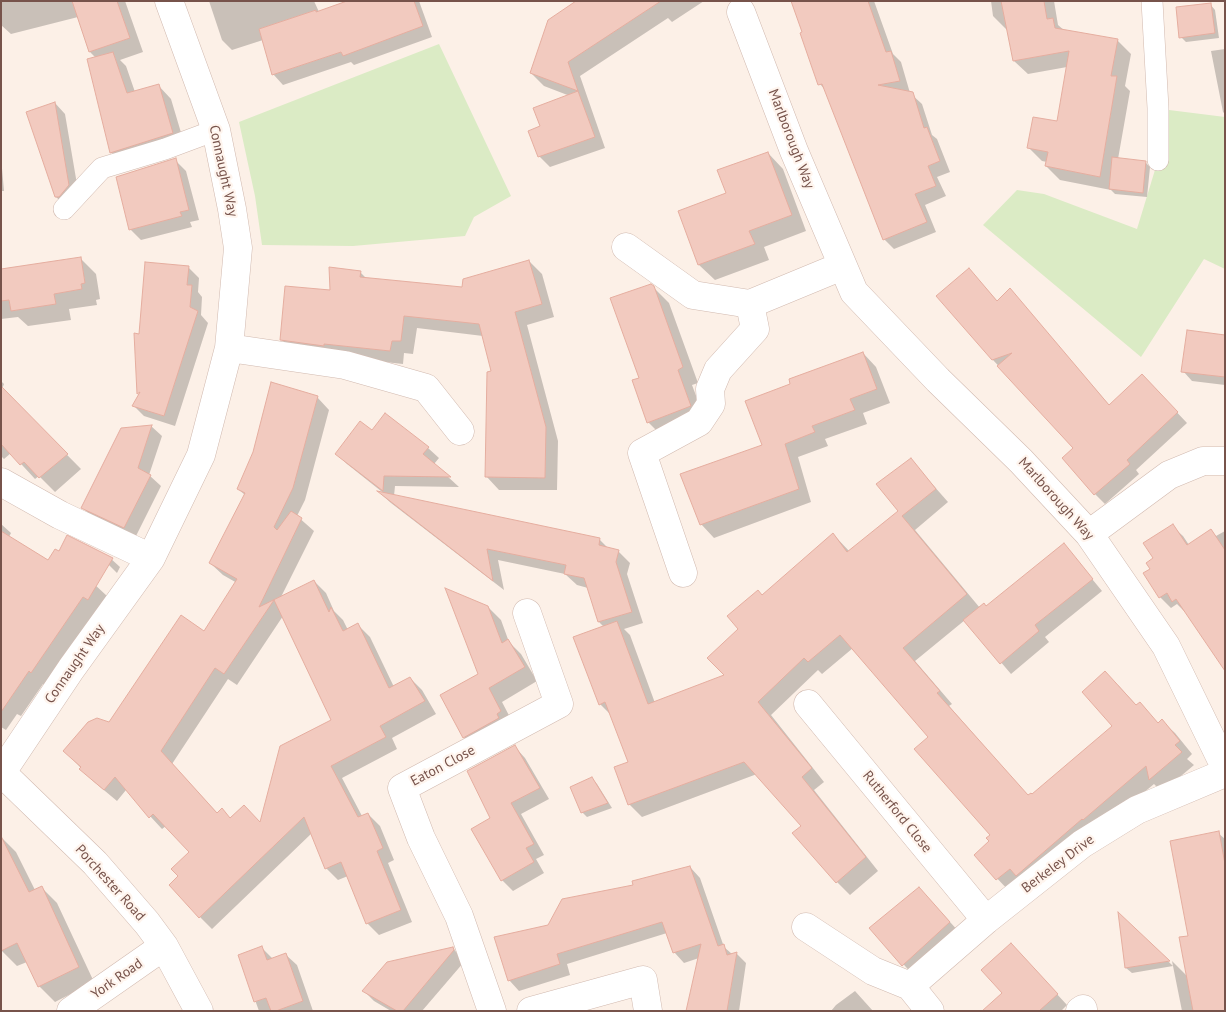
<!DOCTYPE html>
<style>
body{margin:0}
#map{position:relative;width:1226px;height:1012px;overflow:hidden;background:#fcf0e7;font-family:"PT Sans",sans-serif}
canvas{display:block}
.frame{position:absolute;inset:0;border:2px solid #77534b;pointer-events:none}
</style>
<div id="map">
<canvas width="1226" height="1012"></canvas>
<div class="frame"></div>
</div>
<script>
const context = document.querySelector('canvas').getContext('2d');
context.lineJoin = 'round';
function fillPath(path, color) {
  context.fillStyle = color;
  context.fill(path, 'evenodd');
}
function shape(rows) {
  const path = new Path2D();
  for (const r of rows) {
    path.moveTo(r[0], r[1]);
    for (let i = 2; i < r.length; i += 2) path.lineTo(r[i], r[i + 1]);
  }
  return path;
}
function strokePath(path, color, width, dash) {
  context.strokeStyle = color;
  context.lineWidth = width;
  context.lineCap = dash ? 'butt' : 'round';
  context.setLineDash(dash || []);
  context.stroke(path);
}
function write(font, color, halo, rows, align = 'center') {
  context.font = font + ' "PT Sans",sans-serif';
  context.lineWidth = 4.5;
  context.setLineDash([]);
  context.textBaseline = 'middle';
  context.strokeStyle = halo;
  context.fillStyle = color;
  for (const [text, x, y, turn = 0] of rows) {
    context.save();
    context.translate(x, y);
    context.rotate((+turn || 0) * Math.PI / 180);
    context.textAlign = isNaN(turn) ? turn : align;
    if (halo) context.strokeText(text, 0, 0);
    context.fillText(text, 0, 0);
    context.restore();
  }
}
const green = shape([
 [439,44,511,196,474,217,465,236,353,246,262,245,255,196,239,122],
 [1161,109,1225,117,1225,269,1204,259,1141,357,983,225,1017,190,1044,194,1137,229,1158,160]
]);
const shadow = shape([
 [1,1,125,1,143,52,120,60,126,66,135,92,158,85,171,99,185,146,124,165,111,152,96,58,90,52,78,17,11,34,1,25],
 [209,1,314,1,319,12,351,1,419,1,432,37,354,65,351,62,283,85,273,74,263,40,232,50,222,40],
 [579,1,704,1,672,22,668,18,580,76,605,148,550,167,539,156,542,127,570,96,544,86,531,73],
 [792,1,874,1,893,54,901,62,910,93,922,104,932,135,937,139,950,172,937,177,946,196,925,205,936,232,894,249,884,239,826,91,820,84],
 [991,1,1054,1,1058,25,1065,31,1117,40,1131,54,1125,86,1130,91,1118,159,1145,162,1150,167,1147,197,1115,194,1111,190,1060,180,1046,166,1047,162,1042,161,1028,147,1058,123,1067,67,1028,74,1014,61,1007,30,993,16],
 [1210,4,1215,10,1219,38,1186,42,1181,37],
 [1225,49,1225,114,1223,112,1211,51],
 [55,103,65,114,79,196,67,207,56,197],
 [768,153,783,169,806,231,764,247,769,260,715,280,699,265,679,211,727,194],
 [1,157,4,191,1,191],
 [175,160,186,171,199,220,190,222,192,227,141,240,130,229],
 [80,258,96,274,100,299,96,300,97,305,69,309,71,320,28,326,18,317,1,319,1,264,2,269],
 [529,261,542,274,554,317,527,325,558,441,557,490,499,490,486,476,492,372,483,336,417,328,413,354,404,353,403,364,294,352,281,339,331,291,360,272,367,279,463,289],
 [188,267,199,278,198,292,202,297,201,315,208,323,175,426,144,416,134,406,139,395,136,335,140,335],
 [969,269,998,302,1010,290,1110,406,1152,386,1187,423,1136,470,1139,474,1105,504,1095,494,1075,448,993,360],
 [653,287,669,303,698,383,692,385,706,422,664,438,648,422,640,378],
 [1225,336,1225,385,1192,381,1183,371],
 [863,353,876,367,890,403,863,413,867,424,825,439,828,446,798,457,811,502,714,538,701,524,763,446,792,385],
 [1,381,4,384,2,389,81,469,55,492,39,476,35,479,11,453,4,459,1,456],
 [317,397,329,410,305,500,297,516,314,531,281,597,314,581,326,593,334,611,343,620,348,630,358,625,370,637,394,687,410,678,422,690,436,714,392,738,397,749,342,778,362,816,368,814,380,826,394,860,388,863,412,922,379,935,367,923,348,876,338,880,326,868,312,833,212,929,200,917,180,876,190,852,166,826,162,829,126,790,117,801,93,781,65,751,110,724,204,632,237,583,223,575,210,563,245,495,238,489],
 [283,616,333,720,261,824,231,819,218,814,172,764,228,679,237,685],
 [151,426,162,436,149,475,161,486,135,538,93,518,82,507],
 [373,431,428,448,439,458,434,464,459,487,395,486,394,496,599,539,609,549,618,551,630,563,627,574,643,623,624,629,630,635,655,703,726,676,740,629,762,596,833,534,850,552,900,511,911,460,948,502,915,530,980,608,986,607,1064,545,1102,591,1045,637,1049,642,1011,674,965,620,915,661,952,704,949,706,1028,796,1032,796,1113,726,1118,685,1137,706,1159,724,1162,721,1175,733,1192,754,1187,759,1194,765,1162,792,1154,784,1097,832,1010,892,975,855,991,841,992,835,930,737,853,648,822,674,818,670,771,715,824,782,814,790,878,871,850,895,837,882,802,826,757,774,642,817,629,804,629,762,611,715,600,704,604,627,599,622,588,588,577,585,565,574,498,560,504,590,391,503,381,494,386,495,347,464,337,454],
 [1,524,11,533,9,537,48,562,93,583,107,596,46,686,43,684,21,716,17,714,6,730,1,727],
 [1172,526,1183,536,1189,545,1211,531,1216,536,1225,531,1225,669,1185,611,1184,611,1177,604,1171,608,1160,597,1145,574,1151,569,1155,559],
 [109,557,120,567,117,573,107,563],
 [488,607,501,620,509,642,521,654,537,681,502,702,514,725,477,750,464,737,479,675],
 [515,747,525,758,549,799,521,814,544,855,536,859,544,873,513,891,502,880,491,819],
 [592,779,597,784,612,808,587,817,582,812],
 [1218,833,1225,839,1225,1011,1182,1011,1173,966,1132,973,1126,968,1120,915,1173,966,1172,961,1188,977,1190,937],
 [1,837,16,852,35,890,41,887,57,903,94,982,55,1002,39,986,27,962,17,966,2,951],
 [690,867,700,878,724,947,732,954,736,953,746,963,739,1011,688,1011,699,958,684,963,674,952,667,933,567,964,570,975,519,991,509,980,549,926,634,886],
 [930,900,960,933,914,976,871,928],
 [1011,944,1067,1005,1061,1011,1004,1011,1004,993],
 [262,948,273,959,286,955,297,965,313,1011,259,1011,239,956],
 [453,948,464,962,422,1011,391,1011,374,1001,364,991],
 [855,991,873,1011,831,1011,836,1005]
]);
const building = shape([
 [72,1,117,1,130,38,89,52,72,1],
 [347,1,414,1,423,26,343,56,341,52,272,75,259,29,316,10,316,12,347,1],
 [576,1,661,1,568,62,578,91,530,73,548,20,576,1],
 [791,1,868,1,886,52,891,51,900,81,878,85,913,92,924,128,927,127,940,161,928,166,936,186,915,194,927,222,883,240,822,84,818,85,800,33,802,32,791,1],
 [1001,1,1044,1,1047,19,1053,18,1055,28,1118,39,1111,76,1117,76,1100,177,1045,166,1048,152,1027,148,1033,117,1057,121,1069,51,1013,61,1001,1],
 [1211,3,1215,33,1179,38,1176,7,1211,3],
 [113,52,127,93,159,84,173,133,110,153,87,59,113,52],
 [578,91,595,137,538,157,528,131,540,126,533,108,578,91],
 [55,102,69,185,59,197,55,197,26,112,55,102],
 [768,152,792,215,749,231,755,244,698,265,678,211,726,193,717,170,768,152],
 [1112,157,1146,161,1143,193,1109,189,1112,157],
 [176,158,189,210,180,212,182,216,129,230,116,177,176,158],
 [81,257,85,283,81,284,82,289,54,294,56,304,11,311,9,300,1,301,1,269,81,257],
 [529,260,542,304,515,312,546,427,545,478,485,477,487,372,491,371,479,324,404,316,401,341,392,341,390,351,324,344,324,346,280,340,285,286,330,290,329,267,361,271,360,277,462,287,463,279,529,260],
 [145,262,189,266,187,285,192,285,190,307,198,311,164,416,132,406,140,392,137,394,134,333,139,334,145,262],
 [969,268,997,301,1010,288,1109,405,1142,374,1178,412,1127,460,1130,464,1094,495,1062,458,1073,448,997,366,1012,353,992,360,936,296,969,268],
 [651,284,654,286,683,367,678,370,691,406,647,423,632,380,639,378,610,298,651,284],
 [1187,330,1225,335,1225,377,1181,372,1187,330],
 [863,352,877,389,850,399,855,410,812,426,815,432,785,444,799,489,700,525,680,474,762,445,745,401,790,384,789,379,863,352],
 [271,382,318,396,293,488,274,527,277,530,291,511,302,518,259,607,314,580,329,612,331,607,343,631,358,623,389,688,410,677,425,701,380,726,386,737,331,766,358,817,368,813,383,848,377,851,401,910,366,924,341,862,325,869,304,817,199,918,169,885,178,876,171,869,189,852,153,814,149,818,115,777,104,790,79,769,81,767,63,751,88,722,97,718,109,722,181,615,204,631,237,579,209,563,245,493,237,489,253,452,271,382],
 [274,600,331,720,280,746,260,822,244,805,230,818,222,808,217,813,161,751,215,668,224,674,274,600],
 [1,386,68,454,39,478,24,462,20,465,1,444,1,386],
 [385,413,429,447,423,454,451,477,384,476,383,491,335,454,360,421,372,430,385,413],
 [152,425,138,468,151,475,124,528,81,508,121,428,152,425],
 [911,458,936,489,902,516,967,594,903,648,940,691,937,693,1028,795,1031,793,1032,794,1112,726,1082,692,1105,671,1136,705,1140,702,1158,723,1162,719,1180,741,1175,745,1182,752,1149,780,1146,766,1083,820,1082,819,1016,876,1010,869,996,880,974,855,989,841,986,838,990,835,914,749,928,737,840,635,808,662,804,658,758,702,812,768,802,777,866,857,836,883,792,833,801,826,744,762,628,805,614,767,628,762,605,702,599,705,573,637,617,621,648,704,724,675,707,658,738,629,727,616,758,590,762,595,833,533,847,552,898,511,876,484,911,458],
 [377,491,600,538,599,545,619,550,616,562,632,612,598,622,584,578,564,574,566,565,487,549,493,581,377,491],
 [1173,524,1187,545,1211,529,1225,550,1225,671,1176,599,1172,602,1167,593,1159,598,1143,573,1150,569,1146,563,1153,558,1143,543,1173,524],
 [1,531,48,560,55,549,59,551,67,535,113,558,88,600,83,597,31,673,29,671,1,712,1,531],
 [1064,543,1093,579,1035,625,1039,631,1000,664,963,620,984,603,986,606,1064,543],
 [445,588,488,606,502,643,508,639,525,667,489,688,501,711,497,714,499,718,463,738,440,695,478,674,445,588],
 [515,745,540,788,511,803,534,844,526,848,534,862,501,881,471,829,490,818,467,771,515,745],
 [592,777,608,803,581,813,570,787,592,777],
 [1219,831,1225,864,1225,1011,1193,1011,1179,937,1188,936,1170,841,1219,831],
 [1,836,29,892,42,886,79,967,38,987,17,943,1,951,1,836],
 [690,866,718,946,724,944,727,955,737,952,727,1011,686,1011,701,944,673,953,662,922,557,954,560,964,508,981,494,937,548,925,562,899,633,885,632,881,690,866],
 [919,887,950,922,902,966,869,928,919,887],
 [1118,912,1170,961,1125,968,1118,912],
 [1011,943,1058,994,1039,1011,982,1011,1002,993,981,970,1011,943],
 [262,946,267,960,286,953,303,1001,276,1011,271,1011,266,998,254,1002,238,955,262,946],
 [453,947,454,950,403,1011,397,1011,362,991,387,962,453,947]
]);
const service = shape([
 [1152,1,1158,108,1158,160],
 [64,209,102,168,165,149,216,130]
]);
const minor = shape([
 [741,12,794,151,854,292,938,380,1021,461,1089,534,1166,646,1225,767],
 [626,247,693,295,750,304],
 [229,348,345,365,426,388,460,431],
 [1,482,60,515,151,558],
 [1089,534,1169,475,1203,461,1225,461],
 [683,573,642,453,699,422,711,404,710,389,718,370,755,329,750,304,842,266],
 [808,704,986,920],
 [1,772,95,863,147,923,164,946,199,1011],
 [2,772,71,669,151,558,201,455,229,348,238,248,232,209,216,130,169,1],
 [806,927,873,971,910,986],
 [71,1011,164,946],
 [492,1011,459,916,421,838,402,788,559,704,527,613],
 [531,1011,643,980,648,1011],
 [930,1011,910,986,986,920,1082,844,1137,810,1225,773],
 [1080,1011,1083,1009]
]);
const streetNames = [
 ["Marlborough Way",791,139,69],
 ["Connaught Way",223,171,78],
 ["Marlborough Way",1056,499,48],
 ["Connaught Way",75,664,-55],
 ["Eaton Close",443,766,-28],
 ["Rutherford Close",897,812,51],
 ["Berkeley Drive",1058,864,-37],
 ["Porchester Road",110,883,48],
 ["York Road",117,979,-35]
];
fillPath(green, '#dbebc5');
fillPath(shadow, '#0003');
fillPath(building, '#f2cabf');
strokePath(building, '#e5ad9f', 1);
strokePath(service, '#d1b9af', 22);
strokePath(minor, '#d1b9af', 29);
strokePath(service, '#fff', 21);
strokePath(minor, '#fff', 28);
write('14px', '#77534b', '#fff5ee', streetNames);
</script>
